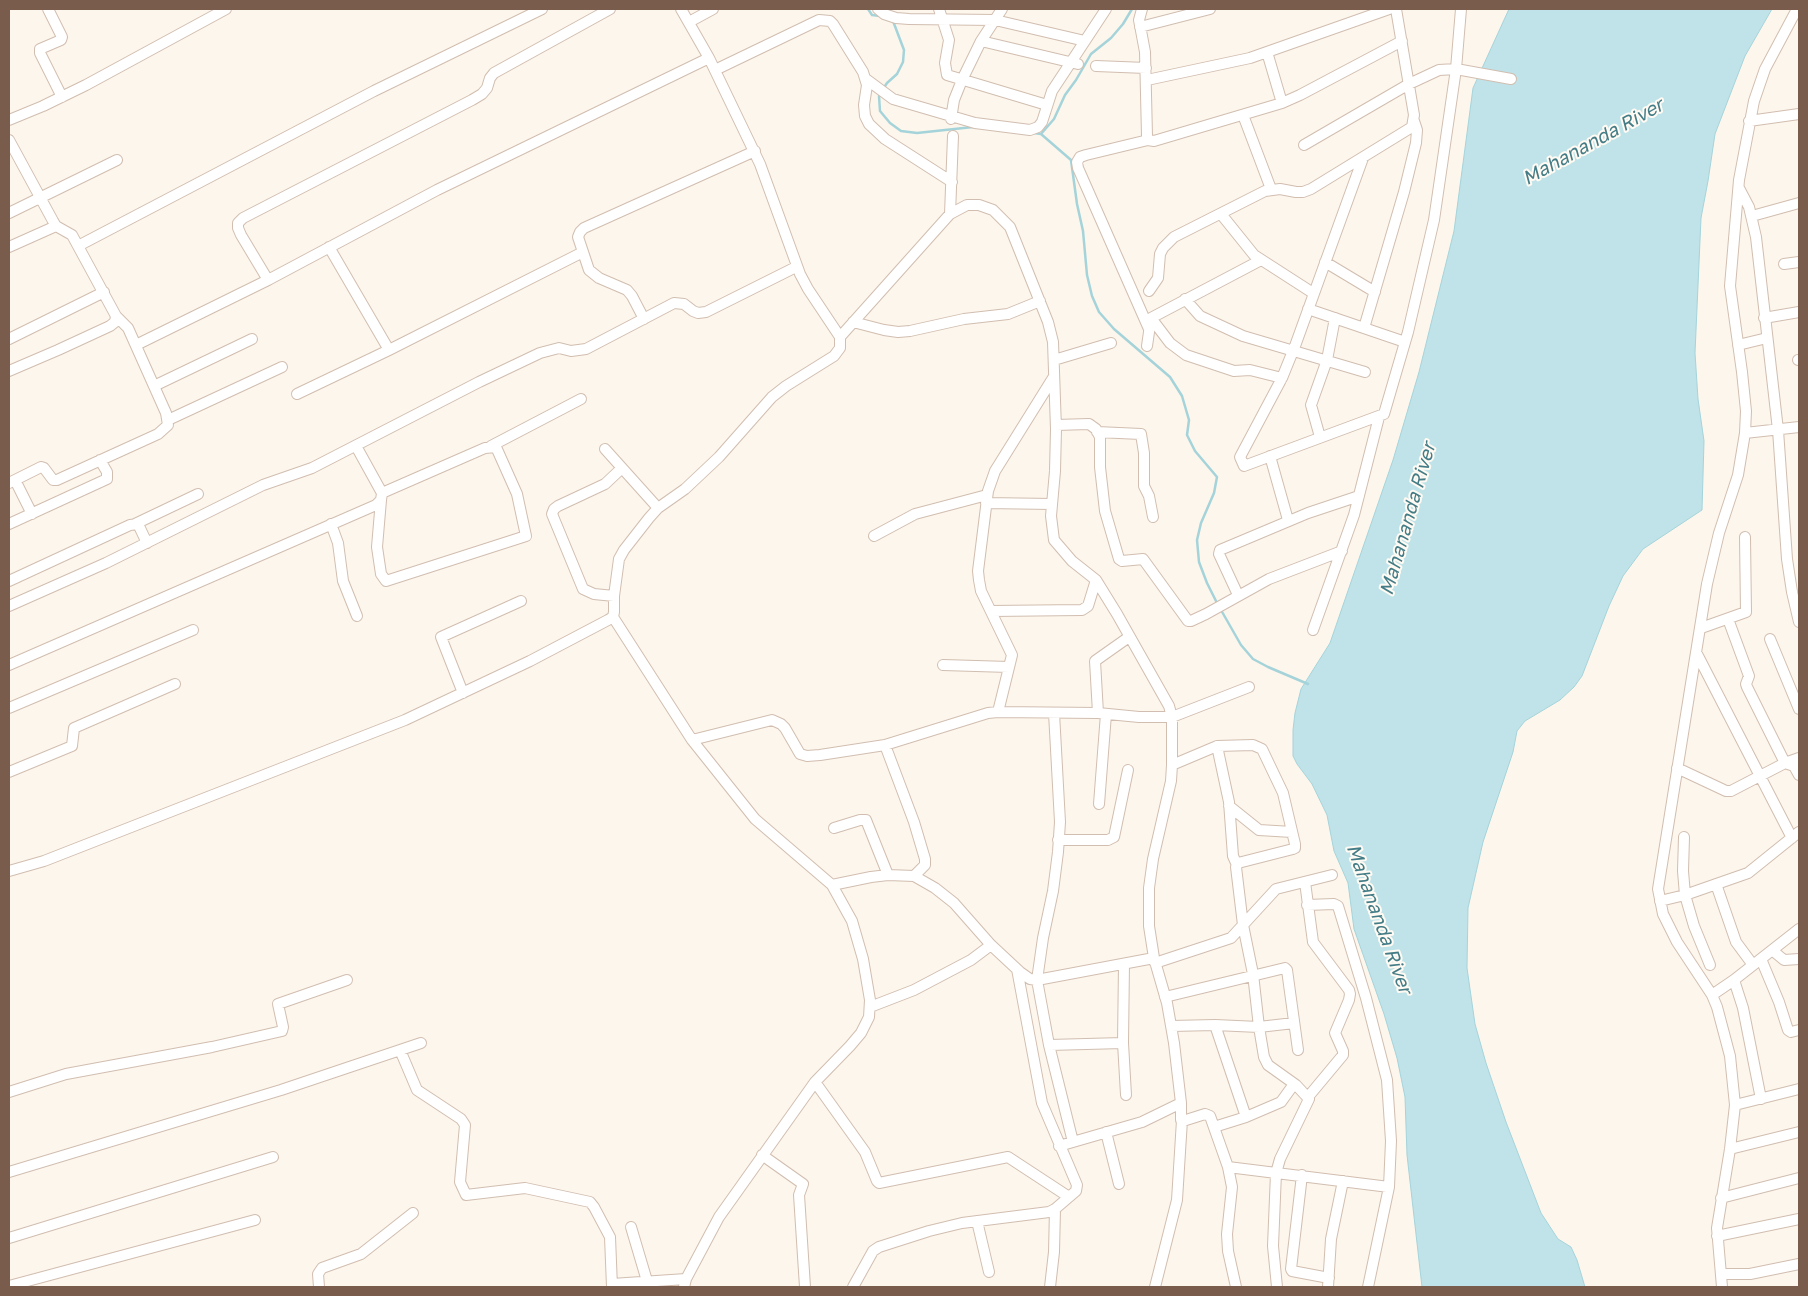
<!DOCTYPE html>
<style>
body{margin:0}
#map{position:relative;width:1808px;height:1296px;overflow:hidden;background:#fdf6ec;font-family:"Golos Text",sans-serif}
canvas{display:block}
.frame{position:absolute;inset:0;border:10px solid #7a5c4d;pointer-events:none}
</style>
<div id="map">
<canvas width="1808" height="1296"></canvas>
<div class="frame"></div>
</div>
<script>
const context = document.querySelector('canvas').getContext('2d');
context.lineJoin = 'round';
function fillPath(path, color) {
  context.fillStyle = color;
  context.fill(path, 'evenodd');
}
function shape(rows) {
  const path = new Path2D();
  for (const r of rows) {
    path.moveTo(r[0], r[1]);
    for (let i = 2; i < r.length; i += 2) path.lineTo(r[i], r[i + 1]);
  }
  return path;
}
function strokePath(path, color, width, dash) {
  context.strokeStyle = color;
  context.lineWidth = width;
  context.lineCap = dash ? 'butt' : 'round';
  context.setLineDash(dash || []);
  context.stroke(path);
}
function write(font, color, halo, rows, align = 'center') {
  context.font = font + ' "Golos Text",sans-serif';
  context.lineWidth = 4;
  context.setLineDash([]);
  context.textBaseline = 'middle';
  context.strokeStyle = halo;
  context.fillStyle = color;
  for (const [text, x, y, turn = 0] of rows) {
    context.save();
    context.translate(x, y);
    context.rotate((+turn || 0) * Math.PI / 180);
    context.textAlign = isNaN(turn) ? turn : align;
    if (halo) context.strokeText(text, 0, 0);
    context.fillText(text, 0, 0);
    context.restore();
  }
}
const water = shape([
 [1509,9,1772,9,1745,56,1715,134,1708,181,1701,218,1695,353,1698,399,1704,441,1702,510,1643,549,1623,576,1609,606,1582,676,1574,687,1560,700,1525,721,1517,731,1513,752,1483,842,1468,908,1467,968,1475,1024,1486,1063,1506,1122,1541,1213,1558,1239,1571,1247,1577,1260,1585,1287,1422,1287,1407,1155,1405,1097,1397,1058,1384,1014,1354,929,1348,883,1334,851,1327,815,1312,784,1297,764,1293,756,1293,730,1295,713,1301,689,1330,643,1393,460,1419,372,1454,231,1473,88,1509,9]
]);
const stream = shape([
 [868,9,872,15,880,16],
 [883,89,887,83,897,74,903,62,904,50,893,21],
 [880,94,879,96,880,111,890,123,901,131,917,133,973,127],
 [1034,133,1041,134,1071,160,1077,204,1083,231,1087,275,1092,296,1099,312,1114,329,1170,377,1182,396,1189,420,1187,435,1195,451,1217,477,1214,493,1201,523,1197,540,1199,562,1207,583,1218,605],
 [1041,134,1054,119,1065,95,1076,80,1091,54,1111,38,1123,24,1132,9],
 [1221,610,1241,645,1253,659,1268,667,1308,684]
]);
const street = shape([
 [48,9,62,37,61,40,40,49,40,53,62,97],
 [878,9,884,14,896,18,909,19,995,20,1085,41],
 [939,9,949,40,945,63,947,75,1047,105],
 [1142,9,1139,20,1145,52,1147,136,1148,140,1154,141,1282,103,1300,95,1402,41],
 [689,22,713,9],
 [1140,27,1210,9],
 [981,41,1078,64],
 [1267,52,1282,103],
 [1096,66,1146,68],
 [715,70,819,20,830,21,833,24,863,72,867,85,864,105,865,116,869,124,885,139,952,182],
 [866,79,893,99,975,123,1030,130,1038,127,1042,122,1052,91,1106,9],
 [1147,80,1250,58,1389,9],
 [1243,115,1271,189],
 [951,119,954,100,962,80,981,41,1002,9],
 [9,120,43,106,86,85,226,9],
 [1749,121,1799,114],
 [9,140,53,221,56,226,72,235,116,316,115,322,110,326,58,350,9,371],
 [1148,140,1086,155,1080,157,1077,162,1078,168,1149,329],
 [1304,145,1409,84,1439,70,1456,69,1511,79],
 [1363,158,1295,346,1282,378,1240,457,1244,466,1384,414,1408,332,1434,220,1456,69,1461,9],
 [1739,188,1749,207,1756,237,1778,430,1787,559,1792,592,1799,622],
 [9,213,117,160],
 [950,214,953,136],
 [1221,214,1254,255,1313,293],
 [1752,216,1799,203],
 [78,246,374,91,542,9],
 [9,247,56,226],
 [329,247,389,350],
 [1325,262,1375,292],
 [1784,264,1799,262],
 [268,280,241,235,238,228,238,223,243,218,472,100,482,94,487,88,490,78,494,73,610,9],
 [1149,291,1158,278,1160,254,1163,248,1174,237,1265,191,1280,189,1296,192,1303,192,1311,189,1412,127,1414,115,1396,9],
 [1185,299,1200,316,1243,336,1365,372],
 [1308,309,1405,342],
 [1151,318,1170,343,1186,355,1234,371,1250,370,1282,378],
 [1764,318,1799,312],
 [644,319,632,296,627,290,599,278,589,270,578,237,580,232,584,228,755,151],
 [853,322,884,330,898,332,910,331,964,319,1008,314,1040,301],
 [1364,328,1404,192,1416,143,1417,130,1414,121],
 [840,337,950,214,967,205,979,205,993,210,1010,227,1048,322,1053,342,1056,429,1055,471,1051,516,1054,540,1072,561,1096,580,1117,614,1169,706,1172,717,1172,765,1171,781,1153,859,1149,888,1149,926,1154,958,1167,1003,1174,1043,1181,1103,1181,1120,1183,1121,1205,1114,1210,1116,1228,1167,1232,1187,1227,1234,1228,1251,1236,1287],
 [9,339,104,292],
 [136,345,268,280,437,190,709,58],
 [1738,345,1767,338],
 [1147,346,1151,318,1261,260],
 [1054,360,1111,343],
 [1798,360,1799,360],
 [154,386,252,339],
 [297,394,389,350,583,252],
 [168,420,282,367],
 [1056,425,1089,424,1096,429,1100,437,1100,467,1105,511,1119,559,1122,561,1143,559,1188,621,1191,621,1206,614,1269,579,1342,551],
 [1097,432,1141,434,1144,453,1144,486,1149,496,1153,517],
 [1745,433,1799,427],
 [1320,437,1311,405,1327,360,1335,318],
 [491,446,581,399],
 [605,449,658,508],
 [1270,456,1288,520],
 [15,480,32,514],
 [9,483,41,467,44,468,53,480,57,480,158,434,168,425,166,413,128,328,116,316],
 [381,500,377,547,381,574,386,581,526,536,517,494,496,447,485,448,382,493],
 [986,503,1052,504],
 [9,524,107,479,107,472,100,460],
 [135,524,198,494],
 [331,524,338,543,343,581,357,616],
 [874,536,915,514,987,495],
 [9,581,130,525,138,524,147,543],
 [1238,595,1219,554,1220,550,1308,513,1359,496],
 [614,596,594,594,583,589,552,514,554,509,558,506,605,484,622,468],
 [9,606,106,563,263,485,312,468,479,382,540,353,559,348,571,351,586,349,674,303,684,304,693,311,698,313,706,312,796,267],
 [991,611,1082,610,1088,606,1096,580],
 [613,617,692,740,755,819,832,885,852,921,863,959,870,1000,869,1017,861,1033,850,1046,815,1082,719,1217,686,1279,684,1287],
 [1728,619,1749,676,1746,684,1747,687,1785,763,1794,766,1799,775],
 [1701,628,1746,612,1745,537],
 [1313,630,1354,515,1379,417],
 [1770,639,1799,709],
 [1696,652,1792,838],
 [9,665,376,505,381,500,382,493,356,446],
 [943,665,1009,667],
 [463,693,441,637,521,601],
 [9,708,193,630],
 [998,712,1012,655,981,591,979,580,978,571,988,491,995,471,1053,378],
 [1054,713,1060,822,1058,852,1053,891,1043,938,1037,980,1049,1045,1073,1142],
 [1098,713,1095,661,1129,637],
 [692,740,772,720,781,724,785,728,800,754,807,756,820,755,885,745,988,713,998,712,1098,713,1139,717,1172,717,1249,687],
 [885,745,914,822,925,859,925,865,914,876],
 [1217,746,1229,802,1233,856,1237,865],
 [1172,765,1217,746,1253,745,1262,749,1283,793,1295,844,1295,848,1293,849,1238,863,1236,867,1243,925,1253,974,1259,1027,1264,1057,1268,1065,1296,1085,1309,1099,1280,1159,1276,1173,1273,1246,1277,1287],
 [1677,768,1726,791,1731,791,1785,763,1799,758],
 [9,772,72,746,74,728,175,684],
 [1099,804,1106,714],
 [1229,806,1259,830,1292,832],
 [834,828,860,820,866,820,888,875],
 [1684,837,1683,871,1685,895,1694,926,1710,965],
 [1058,840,1108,840,1114,837,1128,770],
 [9,871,44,861,405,720,530,661,608,620,613,617,614,612,614,596,619,559,624,550,649,518,658,508,685,489,719,457,772,397,786,386,834,356,840,348,840,337,808,289,800,274,760,164,709,58,681,9],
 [1305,882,1313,942,1349,990,1350,994,1349,1000,1335,1033,1343,1051,1343,1055,1308,1097],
 [1716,884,1736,942,1753,965],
 [832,885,871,877,888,875,914,876,935,888,954,903,991,945,1020,972,1030,979,1037,980,1154,958],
 [1660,901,1685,895,1748,873,1799,832],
 [1307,905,1334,904,1338,906,1366,998,1387,1080,1391,1141,1389,1187,1368,1287],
 [1772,950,1784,960,1799,959],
 [1761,959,1779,1002,1788,1030,1791,1032,1799,1030],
 [1155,963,1231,938,1276,889,1332,875],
 [1124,964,1123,1043,1126,1095],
 [1734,980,1743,1008,1761,1099],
 [1712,995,1734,980,1799,929],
 [1165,997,1285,968,1287,970,1298,1050],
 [870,1007,914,990,971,960,991,945],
 [1215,1025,1246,1117,1281,1102,1294,1084],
 [1171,1026,1215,1025,1259,1027,1294,1023],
 [1049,1045,1123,1043],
 [400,1050,417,1090,461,1119,465,1125,460,1182,466,1195,525,1188,590,1202,594,1207,610,1237,612,1287],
 [815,1082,865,1152,877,1181,879,1183,1008,1157,1069,1197],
 [9,1092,66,1074,212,1047,282,1031,283,1027,278,1004,347,980],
 [1735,1105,1799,1089],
 [1214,1127,1246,1117],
 [1106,1132,1119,1184],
 [1059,1146,1142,1122,1181,1103],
 [1730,1149,1799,1132],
 [762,1155,803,1184,799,1195,805,1287],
 [1228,1167,1389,1187],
 [9,1172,281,1090,421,1043],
 [1302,1175,1291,1269,1292,1271,1329,1278],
 [1721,1198,1799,1178],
 [977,1221,989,1272],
 [631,1227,647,1281],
 [1717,1236,1799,1219],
 [9,1238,273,1157],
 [1721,1274,1750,1274,1799,1264],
 [612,1284,686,1279],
 [9,1286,255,1220],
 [319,1287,318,1274,322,1268,361,1254,413,1213],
 [853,1287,873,1251,879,1247,929,1231,962,1223,1049,1212,1055,1209,1076,1191,1077,1185,1042,1103,1017,969],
 [1050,1287,1054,1252,1055,1209],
 [1155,1287,1177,1200,1182,1120],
 [1328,1287,1331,1239,1343,1181],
 [1722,1287,1717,1228,1730,1149,1735,1105,1730,1056,1717,1007,1712,995,1677,942,1663,914,1658,889,1707,584,1719,533,1738,475,1745,433,1746,411,1742,372,1730,286,1739,180,1754,101,1765,69,1797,9]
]);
const waterNames = [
 ["Mahananda River",1593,142,-29],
 ["Mahananda River",1408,519,-74],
 ["Mahananda River",1379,919,70]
];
fillPath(water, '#bfe3e8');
strokePath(water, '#a5d3da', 1);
strokePath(stream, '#a5d3da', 2.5);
strokePath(street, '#d1beb0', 12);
strokePath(street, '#fff', 10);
write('italic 19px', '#437c86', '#fffaf3', waterNames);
</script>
